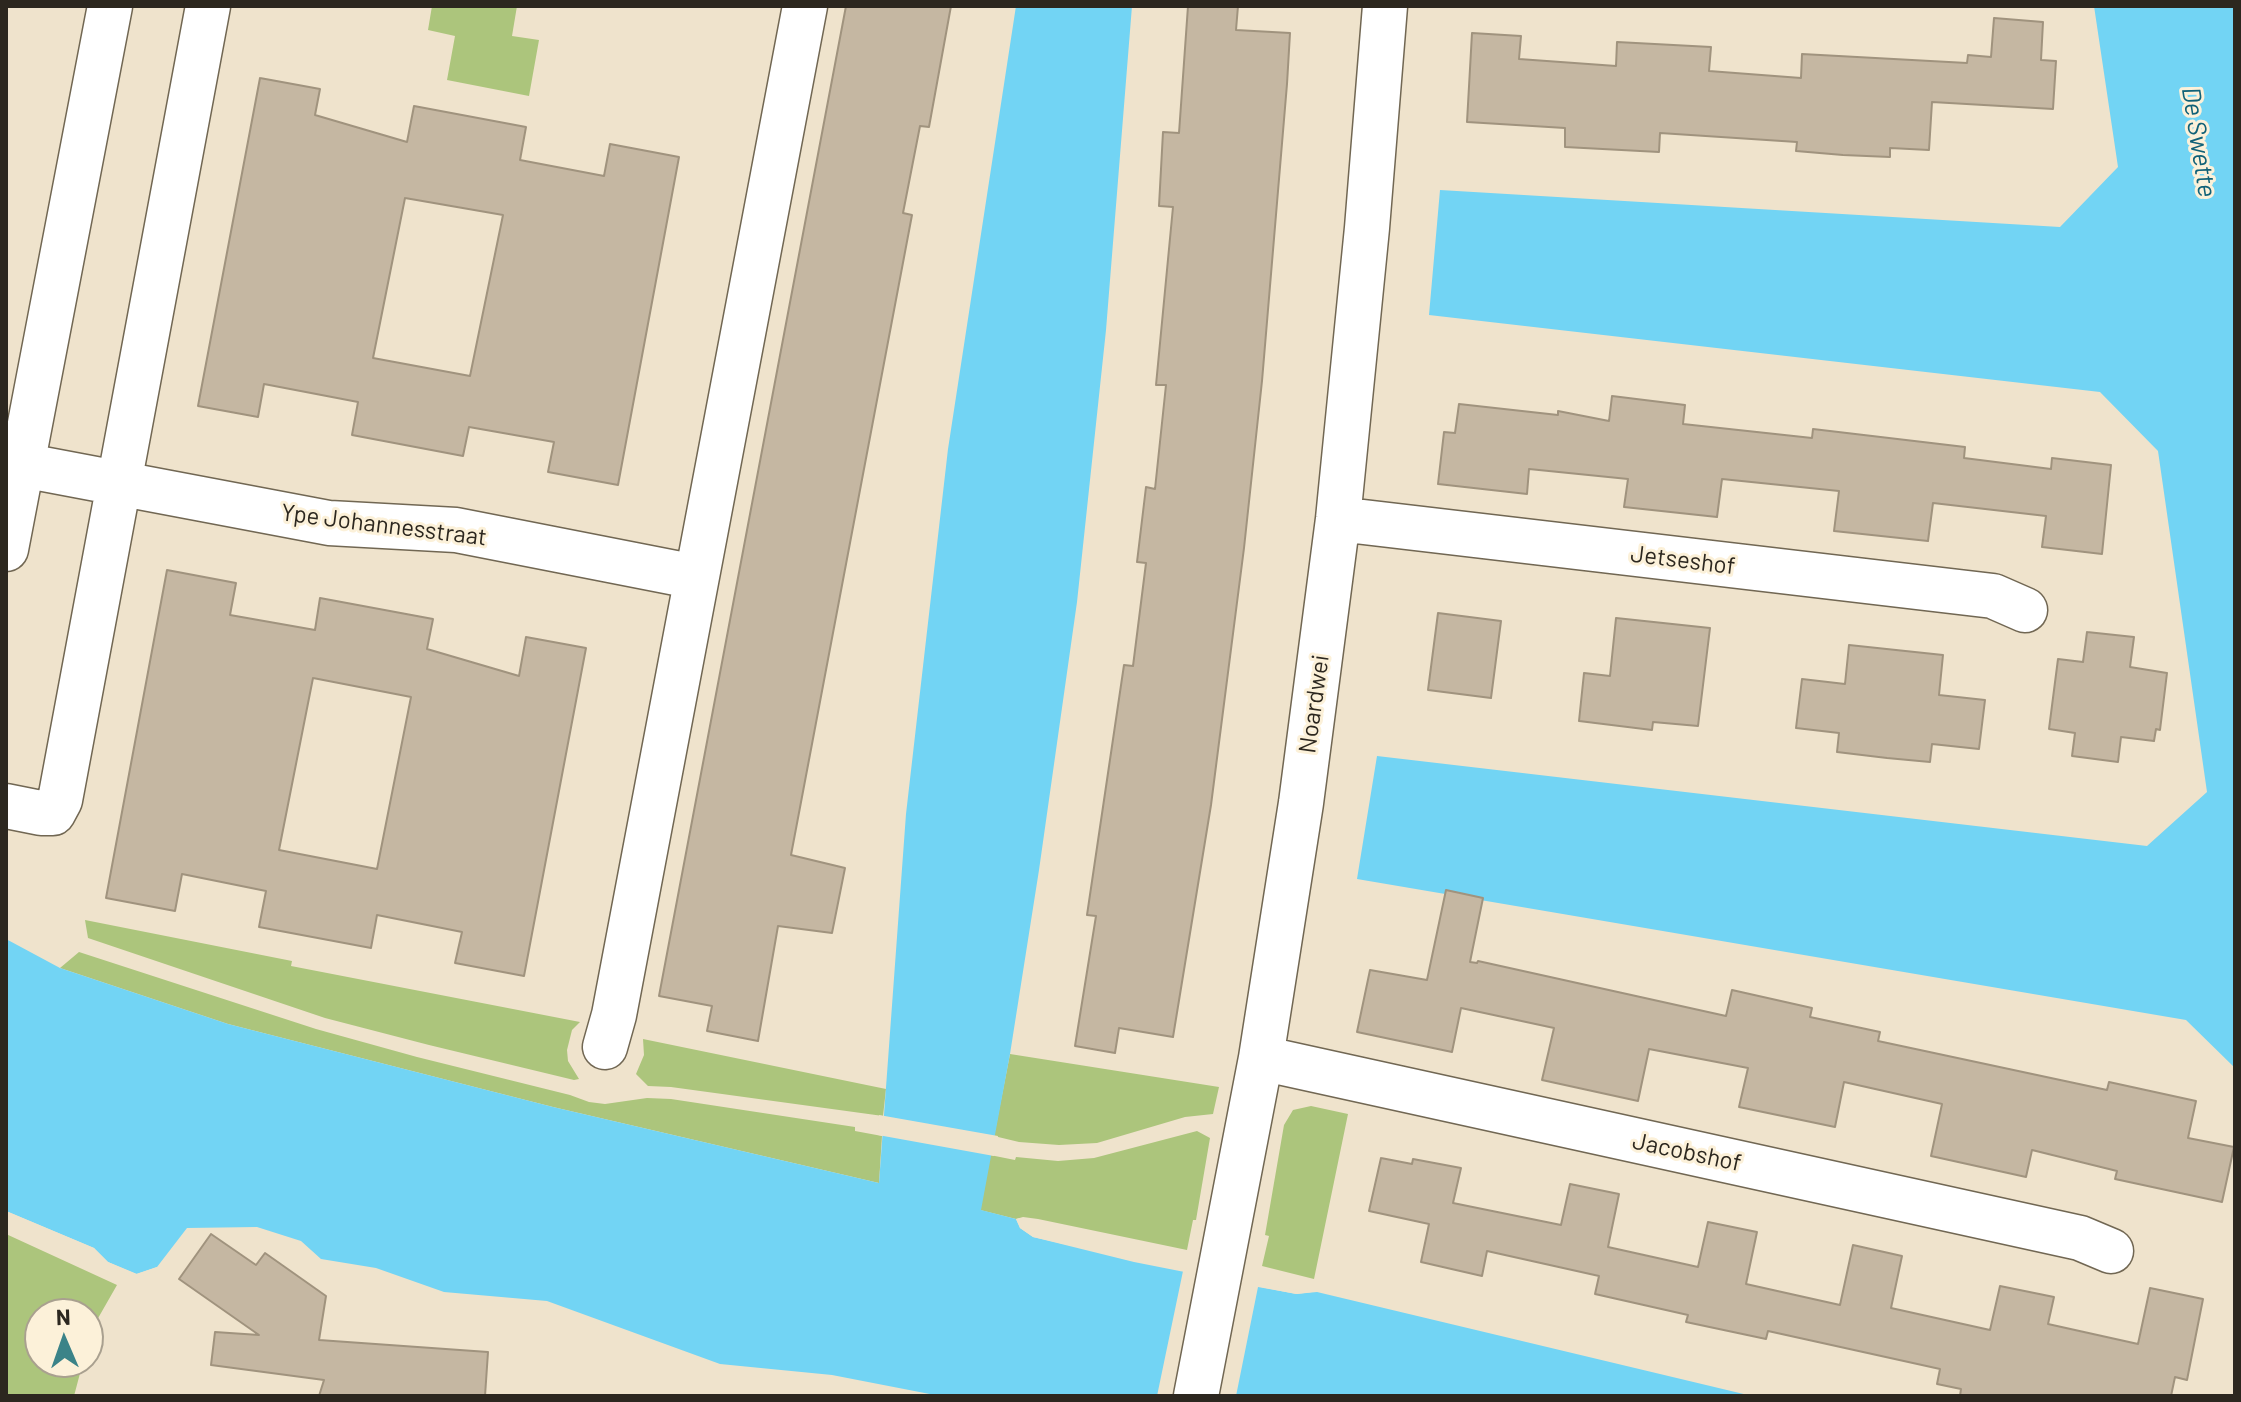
<!DOCTYPE html>
<style>
body{margin:0}
#map{position:relative;width:2241px;height:1402px;overflow:hidden;background:#efe3cc;font-family:Barlow,sans-serif}
canvas{display:block}
.frame{position:absolute;inset:0;border:8px solid #2c271f;pointer-events:none}
.north{position:absolute;left:24px;top:1298px;width:80px;height:80px;box-sizing:border-box;background:#fcf1d9;border:2px solid #a9a08f;border-radius:50%;rotate:358deg;font-size:22px;font-weight:700;line-height:32px;text-align:center;color:#2c271f}
.north::after{content:'';display:block;margin:auto;width:28px;height:36px;background:#3b8388;clip-path:polygon(50% 0,100% 100%,50% 72%,0 100%)}
</style>
<div id="map">
<canvas width="2241" height="1402"></canvas>
<div class="frame"></div>
<div class="north">N</div>
</div>
<script>
const context = document.querySelector('canvas').getContext('2d');
context.lineJoin = 'round';
function fillPath(path, color) {
  context.fillStyle = color;
  context.fill(path, 'evenodd');
}
function shape(rows) {
  const path = new Path2D();
  for (const r of rows) {
    path.moveTo(r[0], r[1]);
    for (let i = 2; i < r.length; i += 2) path.lineTo(r[i], r[i + 1]);
  }
  return path;
}
function strokePath(path, color, width, dash) {
  context.strokeStyle = color;
  context.lineWidth = width;
  context.lineCap = dash ? 'butt' : 'round';
  context.setLineDash(dash || []);
  context.stroke(path);
}
function write(font, color, halo, rows, align = 'center') {
  context.font = font + ' Barlow,sans-serif';
  context.lineWidth = 6;
  context.setLineDash([]);
  context.textBaseline = 'middle';
  context.strokeStyle = halo;
  context.fillStyle = color;
  for (const [text, x, y, turn = 0] of rows) {
    context.save();
    context.translate(x, y);
    context.rotate((+turn || 0) * Math.PI / 180);
    context.textAlign = isNaN(turn) ? turn : align;
    if (halo) context.strokeText(text, 0, 0);
    context.fillText(text, 0, 0);
    context.restore();
  }
}
const green = shape([
 [432,6,517,6,512,36,539,40,529,96,447,80,455,36,428,30],
 [85,920,292,961,291,966,580,1022,572,1030,567,1050,568,1061,579,1079,574,1080,429,1045,325,1018,88,938],
 [79,952,316,1029,417,1057,570,1095,589,1102,605,1104,647,1098,671,1099,855,1127,855,1131,882,1136,879,1183,553,1107,228,1024,60,968],
 [643,1039,886,1089,883,1116,671,1087,648,1086,636,1074,644,1055],
 [1010,1054,1219,1087,1213,1114,1185,1117,1097,1143,1059,1145,1019,1142,994,1136],
 [1311,1106,1348,1114,1314,1279,1262,1266,1269,1236,1265,1235,1284,1125,1293,1110],
 [1197,1131,1210,1138,1196,1220,1193,1220,1187,1250,1038,1219,1023,1217,1016,1219,980,1210,990,1155,1015,1160,1016,1157,1058,1161,1094,1158],
 [6,1234,117,1285,93,1327,88,1345,88,1314,40,1314,40,1362,83,1362,74,1396,6,1396]
]);
const water = shape([
 [1016,6,1132,6,1106,330,1077,602,1039,870,1010,1054,981,1210,1016,1219,1020,1228,1033,1237,1134,1262,1296,1294,1317,1292,1752,1396,940,1396,832,1375,720,1364,547,1301,444,1292,376,1268,321,1259,301,1241,257,1227,187,1228,157,1267,137,1274,108,1262,94,1248,6,1211,6,939,60,968,228,1024,553,1107,879,1183,906,814,948,449],
 [2094,6,2235,6,2235,1068,2186,1020,1357,879,1377,756,2147,846,2207,792,2158,451,2100,392,1429,315,1440,190,2060,227,2118,167]
]);
const pier = shape([
 [879,1115,998,1136,994,1156,878,1135],
 [6,1211,94,1248,108,1262,136,1274,157,1267,158,1271,135,1278,106,1265,92,1252,6,1216],
 [1020,1218,1023,1226,1035,1233,1135,1258,1297,1290,1313,1288,1312,1292,1297,1294,1258,1287,1236,1396,1157,1396,1183,1271,1033,1237,1020,1228,1016,1219]
]);
const building = shape([
 [846,6,951,6,929,127,920,126,903,213,912,215,791,855,845,868,832,933,778,926,758,1041,707,1031,712,1006,659,996,846,6],
 [1188,6,1238,6,1236,30,1290,33,1287,84,1262,381,1244,548,1211,805,1173,1037,1119,1028,1115,1053,1075,1046,1096,916,1087,915,1124,665,1133,666,1146,563,1137,562,1146,487,1155,489,1166,385,1156,385,1173,207,1159,206,1163,132,1179,133,1188,6],
 [1994,18,2043,22,2041,60,2056,61,2053,109,1932,102,1929,150,1890,148,1890,157,1843,155,1796,151,1797,142,1660,133,1659,152,1565,147,1565,128,1467,122,1472,33,1521,36,1519,59,1616,66,1617,42,1711,47,1709,71,1801,78,1802,54,1967,63,1968,55,1991,57,1994,18],
 [260,78,320,89,315,115,407,142,414,106,526,127,520,160,604,176,610,144,679,157,618,485,548,472,554,442,469,427,463,456,352,435,358,402,264,384,258,417,198,406,260,78],
 [405,198,503,215,470,376,373,358,405,198],
 [1612,396,1685,405,1683,424,1812,438,1813,429,1965,447,1964,458,2051,469,2052,458,2111,465,2102,554,2042,547,2046,516,1933,503,1928,541,1834,531,1839,491,1722,479,1717,517,1624,507,1628,479,1529,469,1527,494,1438,484,1444,432,1455,433,1459,404,1558,415,1558,411,1609,421,1612,396],
 [167,570,236,583,230,615,315,630,320,598,433,619,427,649,519,676,526,637,586,648,524,976,455,963,462,932,377,915,371,948,259,927,266,891,182,874,175,911,106,898,167,570],
 [313,678,411,697,377,869,279,850,313,678],
 [1438,613,1501,621,1491,698,1428,690,1438,613],
 [1616,618,1710,628,1698,726,1653,722,1652,730,1579,721,1584,673,1610,676,1616,618],
 [2087,632,2134,637,2130,667,2167,673,2160,730,2156,729,2154,741,2121,737,2118,762,2072,756,2075,733,2049,729,2058,659,2083,662,2087,632],
 [1849,645,1943,655,1939,695,1985,700,1979,749,1932,744,1930,762,1887,758,1837,752,1839,733,1796,728,1802,679,1845,684,1849,645],
 [1446,890,1483,898,1470,962,1477,963,1478,961,1726,1016,1732,990,1812,1008,1810,1017,1880,1032,1878,1041,2107,1090,2109,1082,2196,1101,2188,1138,2234,1147,2222,1202,2115,1179,2117,1171,2032,1150,2026,1177,1931,1156,1942,1104,1844,1082,1835,1127,1739,1107,1748,1068,1649,1049,1638,1101,1542,1080,1554,1028,1461,1008,1452,1052,1357,1032,1370,970,1427,980,1446,890],
 [1381,1158,1412,1164,1413,1159,1461,1168,1453,1203,1561,1225,1570,1184,1619,1194,1608,1247,1698,1267,1708,1222,1757,1232,1746,1284,1840,1305,1853,1245,1902,1256,1891,1308,1990,1330,2000,1286,2054,1297,2048,1324,2138,1344,2150,1288,2203,1299,2187,1380,2175,1377,2171,1396,1960,1396,1961,1389,1937,1384,1940,1369,1768,1331,1766,1339,1686,1322,1688,1315,1595,1294,1599,1276,1487,1251,1482,1276,1421,1262,1429,1224,1369,1211,1381,1158],
 [211,1234,256,1265,265,1253,326,1296,319,1340,488,1352,485,1396,319,1396,324,1380,211,1365,215,1332,259,1335,179,1279,211,1234]
]);
const minor = shape([
 [22,465,329,523,456,530,696,577],
 [1338,519,1993,596,2025,610],
 [6,549,110,6],
 [6,806,41,813,53,813,60,800,208,6],
 [605,1047,614,1015,805,6],
 [1261,1058,2080,1238,2111,1251],
 [1196,1396,1261,1058,1301,803,1338,519,1367,228,1385,6]
]);
const streetNames = [
 ["Ype Johannesstraat",384,525,7],
 ["Jetseshof",1683,560,7],
 ["Noardwei",1314,704,-82],
 ["Jacobshof",1687,1152,12]
];
const waterNames = [
 ["De Swette",2199,142,81]
];
fillPath(green, '#acc57c');
fillPath(water, '#72d4f4');
fillPath(pier, '#efe3cc');
fillPath(building, '#c5b7a2');
strokePath(building, '#a0937e', 2);
strokePath(minor, '#716753', 47);
strokePath(minor, '#fff', 44);
write('24px', '#2c271f', '#fcf1d9', streetNames);
write('italic 26px', '#106177', '#fcf1d9', waterNames);
</script>
